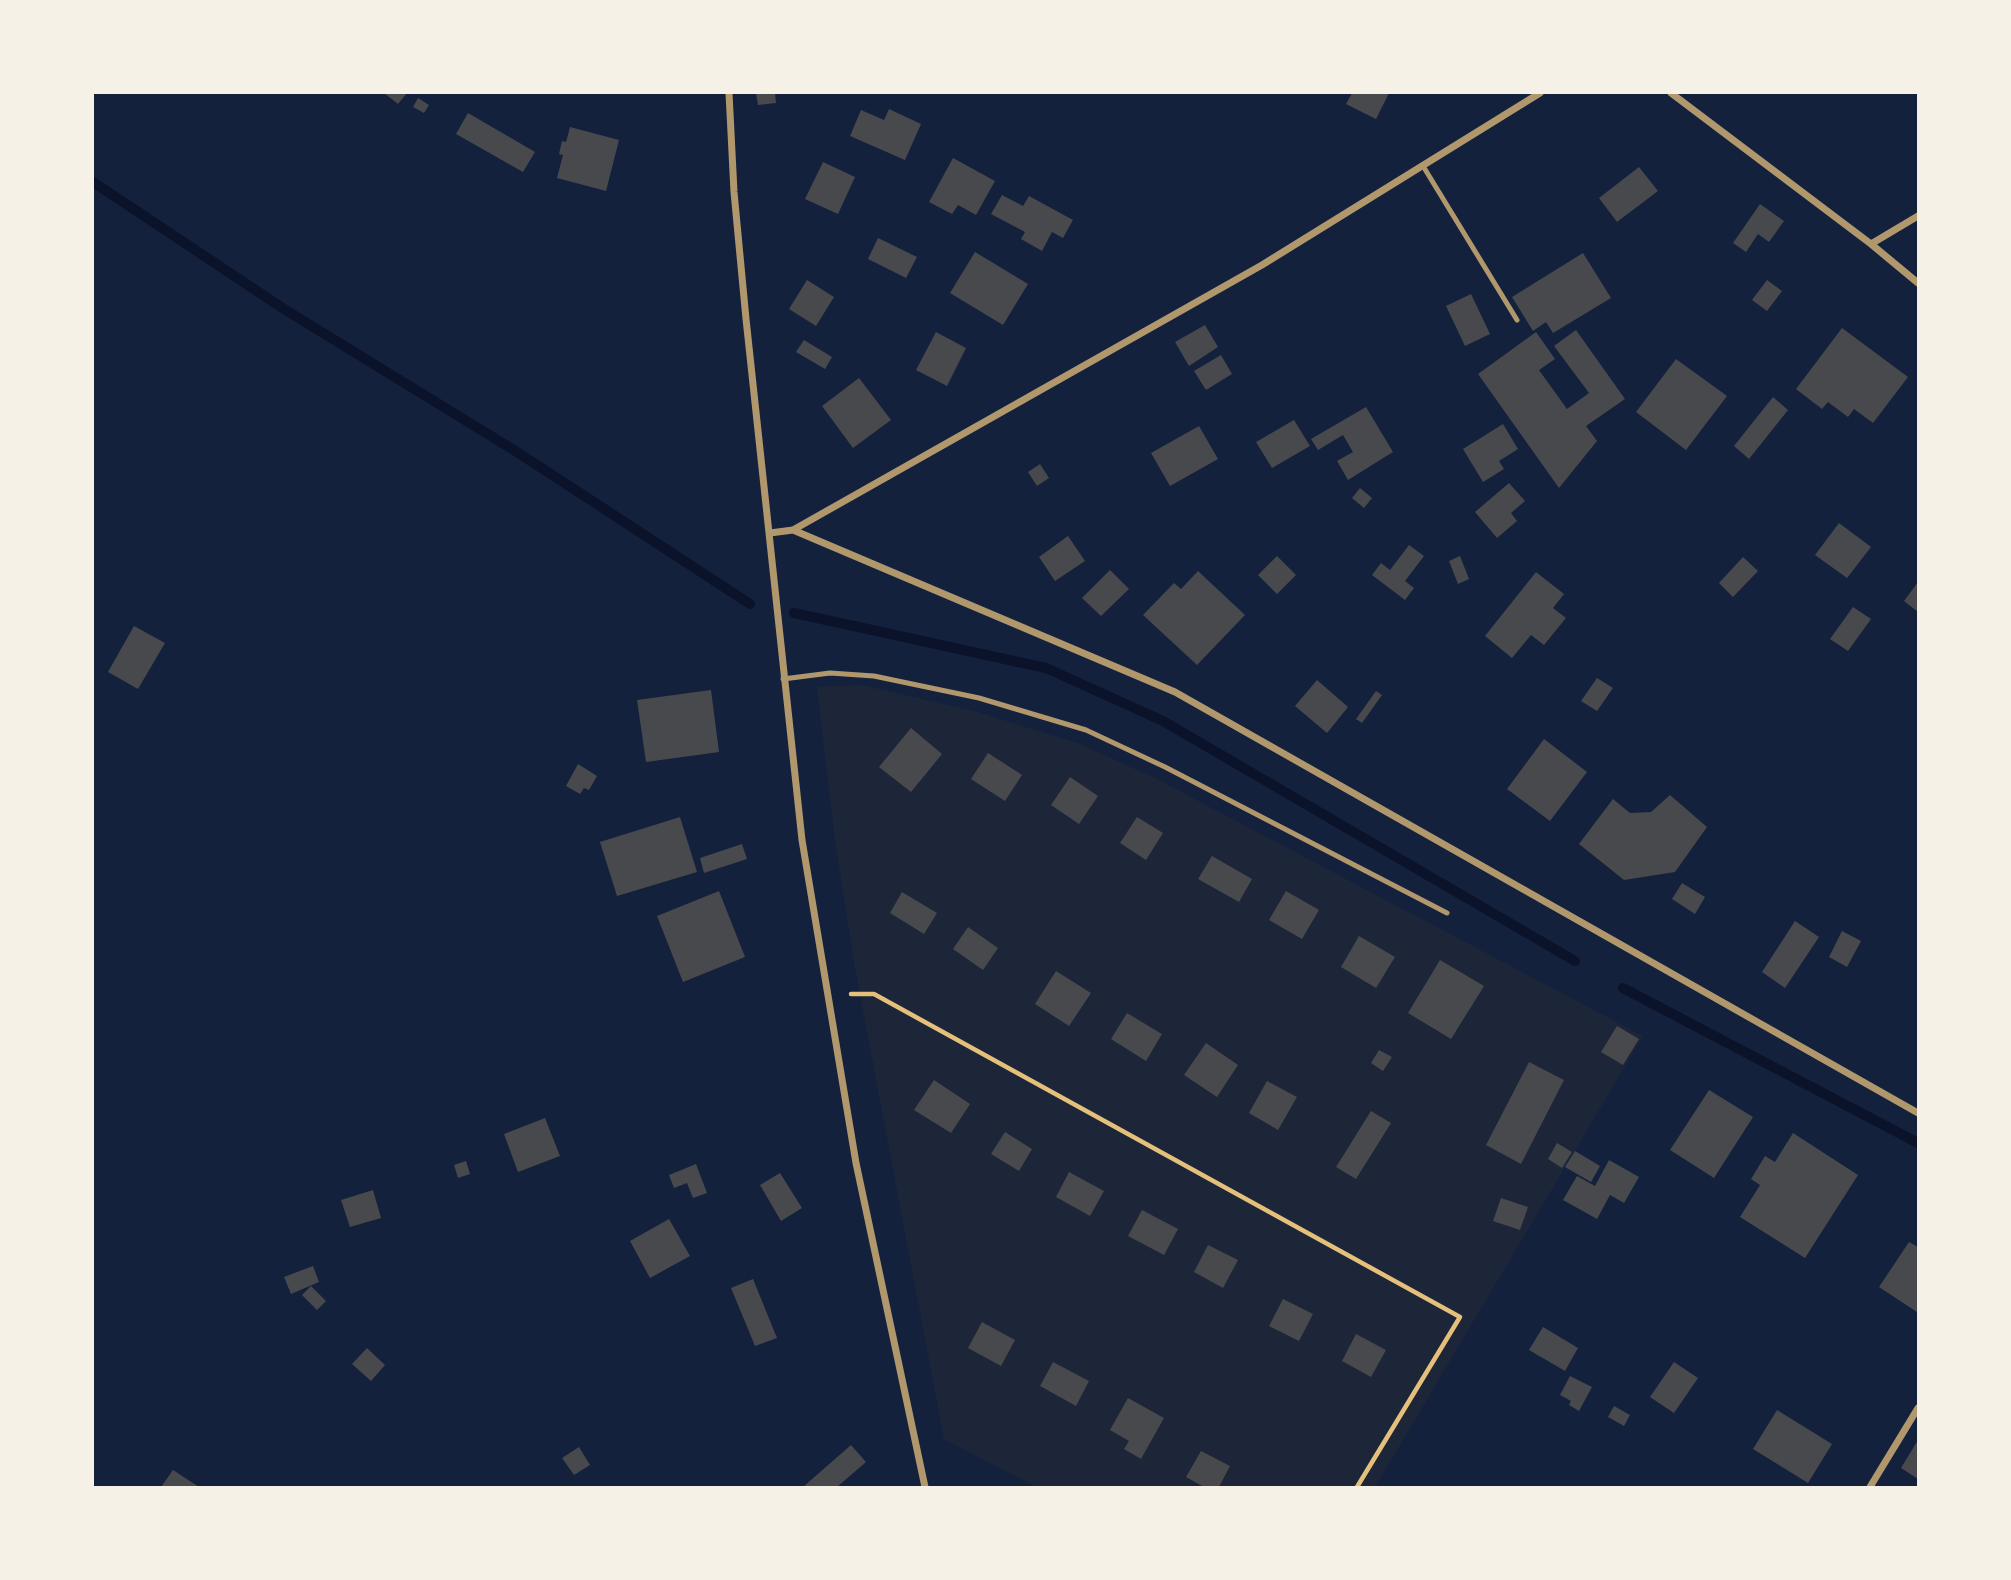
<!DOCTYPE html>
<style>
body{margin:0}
#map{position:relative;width:2011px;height:1580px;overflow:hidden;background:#14213d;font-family:Arial,sans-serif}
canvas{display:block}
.frame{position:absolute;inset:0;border:94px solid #f6f1e7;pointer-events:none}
</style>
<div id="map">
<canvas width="2011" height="1580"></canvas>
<div class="frame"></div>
</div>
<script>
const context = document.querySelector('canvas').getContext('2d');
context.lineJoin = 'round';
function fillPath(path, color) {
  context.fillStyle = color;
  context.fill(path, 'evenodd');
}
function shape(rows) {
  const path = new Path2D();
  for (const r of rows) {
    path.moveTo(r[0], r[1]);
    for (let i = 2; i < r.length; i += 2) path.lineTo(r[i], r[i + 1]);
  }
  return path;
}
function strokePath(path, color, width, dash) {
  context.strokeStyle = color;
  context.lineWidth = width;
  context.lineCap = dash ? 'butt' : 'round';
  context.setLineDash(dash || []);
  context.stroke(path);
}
const green = shape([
 [862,685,978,712,1080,744,1157,779,1643,1036,1375,1487,1036,1487,944,1439,855,968,835,840,817,687]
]);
const stream = shape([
 [93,182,284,309,517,452,750,604],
 [794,613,1046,668,1163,721,1575,961],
 [1623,988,1918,1143]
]);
const building = shape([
 [384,93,407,93,398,104],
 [756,93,775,93,776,103,758,105],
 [1352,93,1389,93,1376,119,1346,104],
 [418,98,429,105,424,113,413,107],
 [889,109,921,124,905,160,850,136,861,110,884,120],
 [468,113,535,152,523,172,456,134],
 [570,127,619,140,606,191,557,178,563,155,559,154,562,141,566,142],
 [953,158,995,181,976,215,958,205,952,214,929,202],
 [823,162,855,177,838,214,805,199],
 [1639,167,1658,191,1617,222,1599,198],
 [1002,195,1023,206,1029,196,1073,220,1063,238,1052,232,1042,251,1021,239,1025,232,991,214],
 [1760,204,1784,221,1769,242,1758,234,1746,252,1733,243],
 [878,238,917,257,906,278,868,259],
 [975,252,1028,284,1003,325,950,293],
 [1583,253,1611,298,1553,333,1546,322,1533,331,1512,297],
 [807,280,834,297,816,326,789,309],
 [1767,280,1782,291,1767,311,1752,300],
 [1471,294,1490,334,1465,346,1446,306],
 [1205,325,1218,347,1189,366,1175,342],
 [1842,328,1908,377,1873,423,1854,409,1848,417,1828,402,1822,409,1796,389],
 [1576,330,1625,399,1586,426,1597,441,1559,488,1478,374,1536,332,1555,359,1539,370,1567,409,1589,393,1554,346],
 [936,332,966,348,947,386,916,370],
 [804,340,832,357,825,369,796,352],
 [1221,355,1232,374,1206,390,1194,371],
 [1676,359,1727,396,1686,450,1636,412],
 [859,378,891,420,853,448,822,406],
 [1773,397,1788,410,1749,459,1734,446],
 [1366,407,1393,452,1348,480,1337,461,1353,452,1343,435,1318,450,1311,439],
 [1294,420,1310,446,1272,468,1256,442],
 [1503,424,1518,449,1499,461,1504,469,1483,482,1463,449],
 [1199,426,1218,459,1170,486,1151,453],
 [1040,464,1049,478,1037,486,1028,472],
 [1509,483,1525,501,1511,513,1517,521,1497,538,1475,512],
 [1360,488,1372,498,1364,508,1352,498],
 [1839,523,1871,547,1847,578,1815,555],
 [1068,536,1085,561,1055,581,1039,557],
 [1409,545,1424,556,1405,581,1414,588,1405,600,1372,575,1381,563,1390,570],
 [1277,556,1296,575,1277,594,1258,575],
 [1460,556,1469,579,1458,584,1449,561],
 [1743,557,1758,571,1733,597,1719,583],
 [1110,570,1129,589,1101,616,1082,598],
 [1198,571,1245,615,1197,665,1143,615,1174,583,1181,589],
 [1536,572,1564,594,1553,608,1566,618,1544,645,1531,635,1512,658,1485,636],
 [1918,582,1918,612,1904,601],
 [1853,607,1871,619,1848,651,1830,639],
 [134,626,165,643,138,689,108,672],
 [1597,678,1613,688,1597,711,1581,701],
 [1317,680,1348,707,1327,733,1295,706],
 [711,690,719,752,646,762,637,700],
 [1376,691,1382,695,1362,723,1356,719],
 [911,728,942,754,911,792,879,767],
 [1544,739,1587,772,1550,821,1507,789],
 [988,753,1022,775,1005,801,971,779],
 [578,764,597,776,589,790,584,788,580,794,566,786],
 [1070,777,1098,796,1079,824,1051,805],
 [1670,795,1707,827,1675,872,1624,880,1579,844,1613,799,1630,813,1651,812],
 [680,817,697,872,617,896,600,842],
 [1137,817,1163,833,1146,860,1120,843],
 [742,844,747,859,704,873,700,858],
 [1212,856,1252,879,1239,902,1198,879],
 [1682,883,1705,897,1695,914,1672,899],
 [719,891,745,957,683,982,657,916],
 [1286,891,1319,910,1302,939,1269,920],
 [902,892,937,913,924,934,890,913],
 [1795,921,1819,937,1785,988,1762,972],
 [968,927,998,948,983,970,953,949],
 [1842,931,1861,941,1847,967,1829,957],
 [1359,936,1395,957,1376,988,1341,967],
 [1440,960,1484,986,1451,1039,1408,1013],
 [1056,971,1091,993,1069,1026,1035,1004],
 [1127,1013,1162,1034,1146,1061,1111,1039],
 [1617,1026,1639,1039,1623,1065,1601,1052],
 [1206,1043,1238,1065,1217,1097,1184,1075],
 [1379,1050,1392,1057,1383,1071,1371,1063],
 [1529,1062,1564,1080,1521,1164,1486,1145],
 [934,1080,970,1104,951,1133,914,1110],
 [1267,1081,1297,1097,1278,1130,1249,1113],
 [1709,1090,1753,1117,1714,1178,1670,1150],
 [1371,1111,1391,1123,1356,1179,1336,1167],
 [545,1118,560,1156,518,1172,504,1134],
 [1005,1132,1032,1149,1019,1171,991,1154],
 [1793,1133,1858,1175,1805,1258,1740,1217,1760,1185,1751,1179,1765,1156,1775,1162],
 [1557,1143,1572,1152,1562,1168,1548,1159],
 [1575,1151,1600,1166,1591,1182,1565,1167],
 [1609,1160,1639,1177,1624,1203,1610,1195,1597,1219,1563,1200,1577,1176,1595,1186],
 [466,1161,470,1174,458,1178,454,1165],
 [696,1164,707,1193,693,1198,687,1183,674,1188,669,1175],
 [1069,1172,1104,1191,1090,1216,1056,1197],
 [780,1173,802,1208,781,1221,760,1185],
 [373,1190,381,1218,350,1227,341,1200],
 [1501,1198,1528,1207,1520,1230,1493,1221],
 [1142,1210,1178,1229,1164,1255,1128,1236],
 [669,1219,690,1256,650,1278,630,1241],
 [1909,1242,1918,1247,1917,1312,1879,1287],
 [1208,1245,1238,1260,1223,1288,1194,1272],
 [313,1266,319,1282,291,1294,284,1277],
 [753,1279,777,1338,755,1346,731,1288],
 [311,1286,326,1301,317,1310,302,1295],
 [1283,1299,1313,1314,1299,1341,1269,1326],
 [982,1322,1015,1340,1001,1366,968,1348],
 [1543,1327,1578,1348,1565,1371,1529,1350],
 [1356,1334,1386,1350,1371,1377,1342,1361],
 [367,1348,385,1365,371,1381,352,1364],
 [1053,1362,1089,1381,1076,1406,1040,1386],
 [1674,1362,1698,1378,1674,1413,1650,1397],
 [1570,1376,1592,1387,1579,1411,1569,1405,1571,1401,1560,1395],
 [1128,1398,1164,1418,1141,1459,1124,1449,1129,1441,1110,1430],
 [1614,1406,1630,1415,1624,1426,1608,1417],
 [1777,1410,1832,1444,1808,1483,1753,1449],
 [1918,1440,1918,1479,1901,1468],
 [851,1445,866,1462,837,1487,803,1487],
 [579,1447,590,1465,574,1475,562,1458],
 [1201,1451,1230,1466,1219,1487,1204,1487,1186,1477],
 [173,1470,199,1487,161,1487]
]);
const path = shape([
 [851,994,874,994,1460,1317,1357,1487]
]);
const service = shape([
 [1423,166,1517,320],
 [783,679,830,673,874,676,979,698,1086,730,1165,767,1447,913]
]);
const minor = shape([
 [729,93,734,192,746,319,802,840,856,1163,925,1487],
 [1671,93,1871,244,1918,283],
 [1871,244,1918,216],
 [793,530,1175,692,1918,1113],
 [770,533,793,530,1262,265,1540,93],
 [1870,1487,1918,1408]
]);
fillPath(green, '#1d2539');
strokePath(stream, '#0b132b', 10);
fillPath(building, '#48494c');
strokePath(path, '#e5c07b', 4.5);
strokePath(service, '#b1986c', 5);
strokePath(minor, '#b1986c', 7);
</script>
